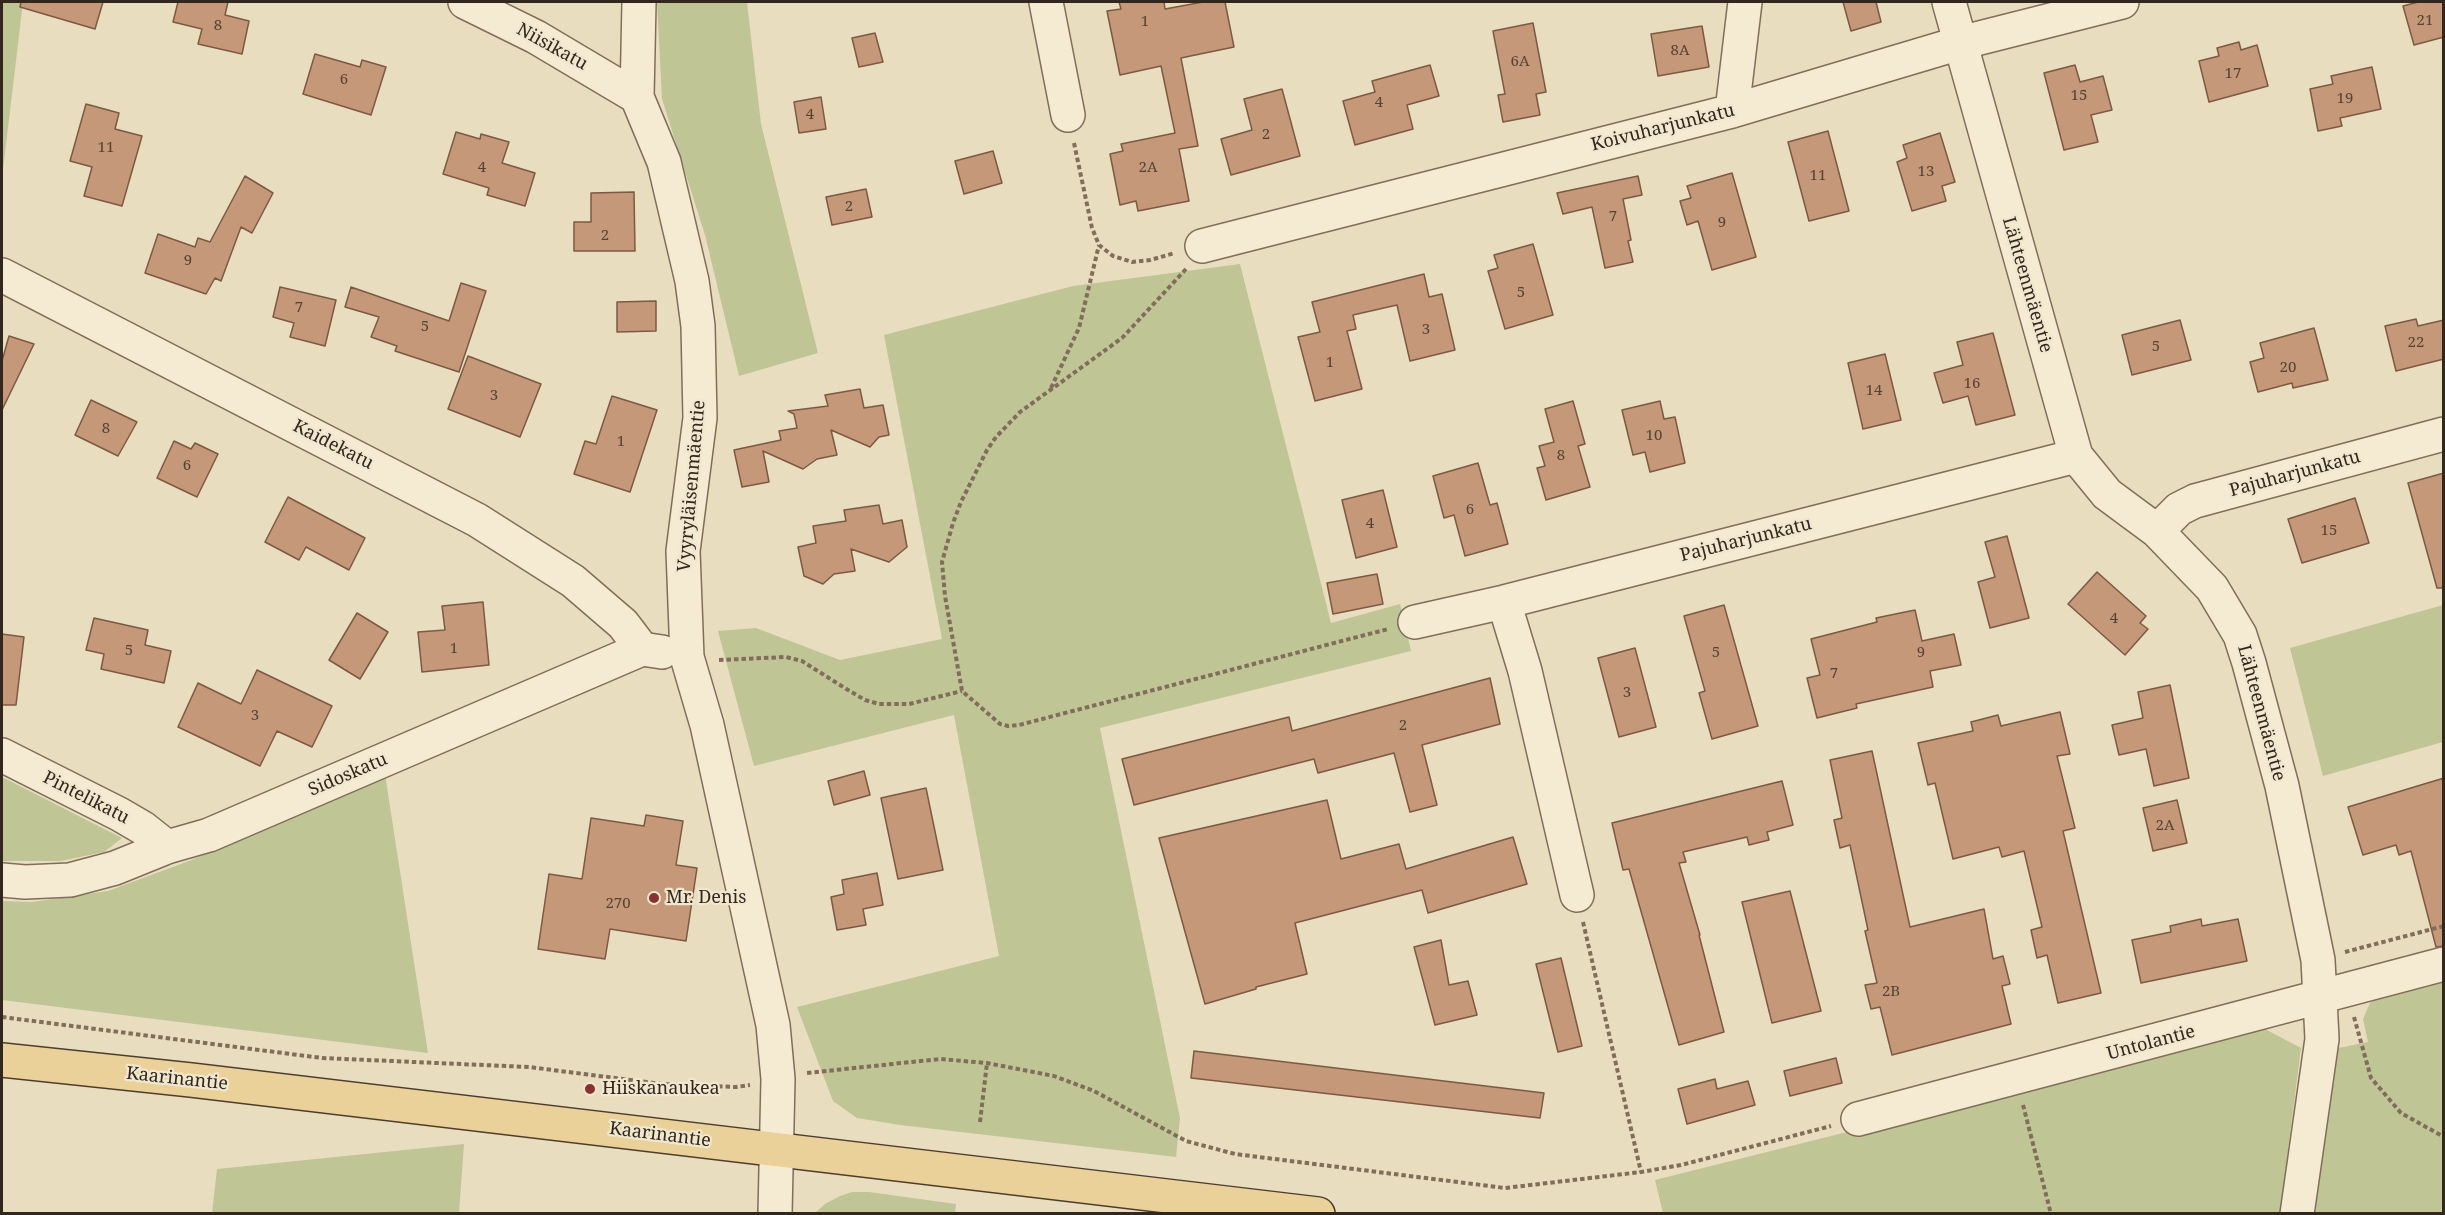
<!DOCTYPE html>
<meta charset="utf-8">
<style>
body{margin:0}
#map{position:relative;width:2445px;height:1215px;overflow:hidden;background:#e9ddc0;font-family:"Noto Serif",serif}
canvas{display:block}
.frame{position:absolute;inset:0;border:3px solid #31271d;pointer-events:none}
</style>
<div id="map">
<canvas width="2445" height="1215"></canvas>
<div class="frame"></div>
</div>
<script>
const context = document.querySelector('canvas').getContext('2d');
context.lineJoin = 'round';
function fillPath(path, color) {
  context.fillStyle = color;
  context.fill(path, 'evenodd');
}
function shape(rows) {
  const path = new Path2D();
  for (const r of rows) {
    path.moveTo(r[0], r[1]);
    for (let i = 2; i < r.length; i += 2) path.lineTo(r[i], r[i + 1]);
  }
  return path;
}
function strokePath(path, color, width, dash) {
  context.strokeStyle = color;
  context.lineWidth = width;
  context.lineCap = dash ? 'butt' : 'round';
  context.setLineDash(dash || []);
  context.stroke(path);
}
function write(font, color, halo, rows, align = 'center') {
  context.font = font + ' "Noto Serif",serif';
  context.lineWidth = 4.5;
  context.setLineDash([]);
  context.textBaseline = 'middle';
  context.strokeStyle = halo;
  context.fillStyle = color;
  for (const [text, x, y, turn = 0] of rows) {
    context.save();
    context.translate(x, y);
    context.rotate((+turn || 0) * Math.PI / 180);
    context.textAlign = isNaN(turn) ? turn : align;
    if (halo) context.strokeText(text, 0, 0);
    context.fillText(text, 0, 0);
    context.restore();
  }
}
const green = shape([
 [2,2,23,2,2,178],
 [657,2,747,2,761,124,818,353,739,376,705,235,662,99],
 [1240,264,1331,623,1400,604,1411,651,1100,728,1180,1118,1176,1157,900,1125,857,1118,833,1101,797,1007,999,956,954,715,754,766,718,631,756,628,840,660,942,639,884,335,1073,286],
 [2443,605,2443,742,2323,776,2290,648],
 [385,774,428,1053,2,1000,2,901,32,902,108,891,189,861],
 [2,777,122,838,104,852,61,861,2,861],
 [2443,978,2443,1213,2308,1214,2333,1049,2368,1042,2363,1019,2370,1003,2380,997],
 [2263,1028,2301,1048,2280,1213,1663,1213,1655,1180],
 [464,1144,459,1213,212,1213,217,1169],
 [852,1192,869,1192,956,1204,955,1213,815,1213,825,1204,840,1196]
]);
const building = shape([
 [21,2,103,2,95,29,20,7,21,2],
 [178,2,228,2,225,15,249,21,242,54,198,44,202,29,173,22,178,2],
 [1119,2,1164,2,1165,9,1203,2,1225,2,1234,47,1181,58,1198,146,1179,149,1189,201,1138,211,1136,201,1120,205,1110,154,1123,151,1121,144,1175,133,1161,66,1120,75,1107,11,1121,9,1119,2],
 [1843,2,1876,2,1881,22,1851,31,1843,2],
 [2418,2,2444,2,2444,37,2414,45,2403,6,2418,2],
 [1533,23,1546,92,1536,94,1540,115,1503,122,1498,95,1505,94,1493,31,1533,23],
 [1702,26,1709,67,1658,76,1651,34,1702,26],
 [875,33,883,62,859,67,852,38,875,33],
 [2239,42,2241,50,2257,45,2268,86,2209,102,2199,61,2219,56,2217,48,2239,42],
 [315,54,360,67,362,60,386,67,371,115,303,94,315,54],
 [1430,65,1439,96,1407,105,1413,129,1355,145,1343,101,1375,92,1372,81,1430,65],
 [2075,65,2080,82,2103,76,2112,110,2091,115,2098,142,2064,150,2044,73,2075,65],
 [2372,67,2381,109,2340,118,2342,126,2318,131,2310,89,2333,84,2331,76,2372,67],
 [1282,89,1300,156,1231,175,1221,139,1252,130,1244,99,1282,89],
 [821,97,826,129,799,133,794,102,821,97],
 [86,104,119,113,115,129,142,136,122,206,84,196,92,167,70,161,86,104],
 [1828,131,1849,211,1809,221,1788,142,1828,131],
 [456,132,480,139,481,134,509,142,502,163,535,173,525,206,487,195,489,188,443,174,456,132],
 [1940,133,1955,182,1942,186,1946,201,1912,211,1897,162,1907,158,1903,145,1940,133],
 [993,151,1002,183,964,194,955,161,993,151],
 [1732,173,1756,257,1712,270,1698,221,1687,225,1680,201,1691,198,1687,186,1732,173],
 [245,176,273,193,252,233,241,227,221,281,215,278,206,294,145,273,158,234,195,247,198,238,210,242,245,176],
 [1638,176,1642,195,1623,199,1631,240,1628,241,1633,262,1605,268,1592,207,1563,214,1557,193,1638,176],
 [866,189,872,217,832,225,826,197,866,189],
 [634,192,635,251,574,251,574,222,591,222,591,193,634,192],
 [1533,244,1553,315,1505,329,1488,271,1498,268,1494,255,1533,244],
 [1424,274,1429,297,1442,294,1455,350,1410,361,1397,305,1353,315,1356,329,1347,331,1362,389,1315,401,1298,337,1320,332,1312,302,1424,274],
 [461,283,486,291,459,372,395,351,397,346,371,337,379,317,345,307,351,287,449,321,461,283],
 [280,287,336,300,325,346,290,337,294,323,273,317,280,287],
 [656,301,656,331,617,332,617,302,656,301],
 [2416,319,2418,326,2444,320,2444,359,2396,371,2385,326,2416,319],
 [2180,320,2191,360,2132,375,2122,335,2180,320],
 [2314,328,2328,380,2293,388,2292,383,2258,392,2250,362,2264,358,2260,343,2314,328],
 [1993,333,2015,415,1976,425,1968,396,1943,403,1934,373,1963,365,1957,342,1993,333],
 [9,336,34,344,2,410,2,361,9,336],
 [1885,354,1901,420,1863,429,1848,363,1885,354],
 [468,356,541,384,520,437,448,409,468,356],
 [860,389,864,408,883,405,889,435,879,437,870,447,831,430,837,455,817,459,803,469,763,451,769,482,742,487,734,450,781,440,779,431,797,428,794,414,788,411,828,406,825,395,860,389],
 [612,396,657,410,630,492,574,474,585,441,596,444,612,396],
 [91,400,137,422,118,456,75,435,91,400],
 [1573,401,1585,444,1578,446,1590,487,1546,500,1537,468,1545,466,1539,446,1554,442,1545,409,1573,401],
 [1660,401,1664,419,1675,417,1685,463,1650,472,1645,452,1633,455,1622,410,1660,401],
 [174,441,191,449,195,443,218,454,197,497,157,478,174,441],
 [1478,463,1490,505,1497,503,1508,544,1465,556,1454,515,1444,518,1433,476,1478,463],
 [2444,473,2444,588,2437,588,2408,483,2444,473],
 [1383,490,1397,547,1356,558,1342,500,1383,490],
 [288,497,365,538,349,570,306,547,299,560,265,542,288,497],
 [2355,498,2369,543,2302,563,2288,519,2355,498],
 [879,505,883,524,902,520,907,547,889,562,851,549,855,571,834,574,823,584,804,576,798,547,816,543,813,526,846,521,844,510,879,505],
 [2007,536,2029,618,1990,628,1978,582,1995,577,1985,542,2007,536],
 [2097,572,2146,616,2140,623,2148,629,2125,655,2068,604,2097,572],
 [1377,574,1383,604,1333,614,1327,583,1377,574],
 [483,602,489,665,422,672,418,632,445,630,442,606,483,602],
 [1724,605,1758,726,1712,739,1699,693,1705,691,1684,616,1724,605],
 [1915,610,1922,641,1954,634,1961,665,1930,671,1933,687,1856,704,1857,708,1817,718,1807,678,1820,675,1811,639,1877,622,1876,618,1915,610],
 [357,613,388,632,360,679,329,660,357,613],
 [94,618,148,630,145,645,171,651,164,683,101,669,104,654,86,650,94,618],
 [2,634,24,637,16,705,2,705,2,634],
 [1635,648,1656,727,1619,737,1598,658,1635,648],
 [257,670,332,706,312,747,277,731,260,766,178,727,198,683,241,704,257,670],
 [1490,678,1500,724,1422,745,1437,805,1410,812,1394,753,1318,773,1314,759,1134,805,1122,759,1289,717,1292,731,1490,678],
 [2170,685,2189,778,2154,786,2146,749,2119,755,2112,725,2143,718,2138,692,2170,685],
 [2060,712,2070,754,2057,756,2075,828,2063,831,2101,993,2058,1003,2047,955,2037,958,2031,930,2042,927,2024,851,2002,857,1999,847,1953,859,1935,783,1928,785,1918,743,1973,731,1971,722,1998,715,2001,726,2060,712],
 [1872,751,1910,927,1984,909,1993,959,2003,956,2010,984,2002,986,2011,1024,1892,1055,1880,1007,1871,1009,1865,985,1877,983,1865,931,1868,930,1850,845,1840,848,1834,820,1842,818,1830,760,1872,751],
 [864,771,870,795,834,805,828,781,864,771],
 [2444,778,2444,946,2436,947,2411,851,2399,855,2396,845,2363,855,2348,807,2444,778],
 [1782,781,1793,825,1767,832,1769,840,1749,845,1747,837,1683,852,1686,862,1679,863,1700,935,1699,935,1724,1032,1679,1045,1629,869,1623,870,1612,823,1782,781],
 [926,788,943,870,898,879,881,798,926,788],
 [1327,800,1341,859,1399,844,1406,869,1513,837,1527,884,1428,913,1422,890,1295,923,1307,974,1256,987,1256,989,1205,1004,1159,838,1327,800],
 [2177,800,2187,843,2153,851,2143,808,2177,800],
 [646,815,683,821,676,865,697,868,686,941,610,929,605,959,538,949,549,874,582,879,591,818,644,826,646,815],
 [877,873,883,905,863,909,866,925,837,930,831,897,844,894,842,880,877,873],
 [1790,891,1821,1011,1772,1023,1742,902,1790,891],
 [2201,919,2202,926,2238,919,2247,961,2141,983,2132,940,2171,932,2170,926,2201,919],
 [1441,940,1449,985,1468,981,1477,1015,1435,1025,1414,947,1441,940],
 [1561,958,1582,1046,1558,1052,1536,964,1561,958],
 [1194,1051,1544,1093,1540,1118,1191,1078,1194,1051],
 [1836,1058,1842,1083,1790,1096,1784,1071,1836,1058],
 [1715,1079,1717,1089,1748,1081,1755,1105,1687,1124,1678,1089,1715,1079]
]);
const path = shape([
 [1074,143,1092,228,1099,245,1113,256,1132,262,1150,260,1175,253],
 [1186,269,1122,338,1020,412,996,437,987,450,961,502,953,523,942,562,945,596,962,691,1000,724,1008,726,1019,725,1388,629],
 [1051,388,1079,328,1099,245],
 [719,660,786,657,802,661,848,690,865,700,879,704,909,704,962,691],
 [1583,922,1641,1172],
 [2345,952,2444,926],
 [2,1017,322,1058,529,1067,662,1084,736,1087,750,1085],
 [2354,1017,2371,1078,2401,1113,2444,1137],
 [807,1073,940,1059,987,1063,1054,1076,1094,1091,1186,1141,1235,1154,1505,1188,1641,1172,1681,1165,1831,1126],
 [2023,1105,2051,1214],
 [980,1122,987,1063]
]);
const minor = shape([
 [465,2,536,37,637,97],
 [639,2,637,97,664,162,692,281,698,326,700,418,683,551,687,657,707,725,773,1025,778,1079,775,1214],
 [1046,2,1068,115],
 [1949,2,2076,456,2107,494,2157,531,2212,588,2240,635,2249,663,2282,786,2318,960,2322,1039,2297,1214],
 [1732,111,1745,2],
 [1202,246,1732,111,1960,43,2122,2],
 [2,275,477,520,573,581,623,624,642,649],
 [2157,531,2179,509,2195,501,2444,434],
 [1504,602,1525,671,1577,895],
 [1415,622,1504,602,2076,456],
 [2,755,119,814,143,828,167,847],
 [2,880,25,882,70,880,115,868,167,847,209,835,642,649,662,652],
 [1858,1119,2444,964]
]);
const major = shape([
 [2,1060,191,1080,1318,1214]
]);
const markers = [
 [654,898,6,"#893030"],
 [590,1089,6,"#893030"]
];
const numberNames = [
 ["21",2425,21],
 ["1",1145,22],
 ["8",218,26],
 ["8A",1680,51],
 ["6A",1520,62],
 ["17",2233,74],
 ["6",344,80],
 ["15",2079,96],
 ["19",2345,99],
 ["4",1379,103],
 ["4",810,115],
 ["2",1266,135],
 ["11",106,148],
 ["4",482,168],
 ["2A",1148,168],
 ["13",1926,172],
 ["11",1818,176],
 ["2",849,207],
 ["7",1613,217],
 ["9",1722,223],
 ["2",605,236],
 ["9",188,261],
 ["5",1521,293],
 ["7",299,308],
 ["5",425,327],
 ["3",1426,330],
 ["22",2416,343],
 ["5",2156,347],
 ["1",1330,363],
 ["20",2288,368],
 ["16",1972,384],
 ["14",1874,391],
 ["3",494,396],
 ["8",106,429],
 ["10",1654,436],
 ["1",621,442],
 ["8",1561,456],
 ["6",187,466],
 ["6",1470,510],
 ["4",1370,524],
 ["15",2329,531],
 ["4",2114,619],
 ["1",454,649],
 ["5",129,651],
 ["5",1716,653],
 ["9",1921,653],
 ["7",1834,674],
 ["3",1627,693],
 ["3",255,716],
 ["2",1403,726],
 ["2A",2165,826],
 ["270",618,904],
 ["2B",1891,992]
];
const streetNames = [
 ["Niisikatu",552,47,29],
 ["Koivuharjunkatu",1663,128,-14],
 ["Lähteenmäentie",2027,285,74],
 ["Kaidekatu",333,445,27],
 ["Pajuharjunkatu",2295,474,-15],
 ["Vyyryläisenmäentie",692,486,-85],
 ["Pajuharjunkatu",1746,540,-14],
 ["Lähteenmäentie",2261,713,75],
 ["Sidoskatu",348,775,-23],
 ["Pintelikatu",86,798,27],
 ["Untolantie",2151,1043,-15],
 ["Kaarinantie",177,1079,6],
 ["Kaarinantie",660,1135,7]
];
const poiNames = [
 ["Mr. Denis",666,898],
 ["Hiiskanaukea",602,1089]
];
fillPath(green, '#c0c595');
fillPath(building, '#c49879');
strokePath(building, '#7d5942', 1.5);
strokePath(minor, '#806e5a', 36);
strokePath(major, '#4e3d2e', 36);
strokePath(path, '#806e5a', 4, [4.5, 3]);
strokePath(minor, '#f5ead2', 33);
strokePath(major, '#ead19a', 33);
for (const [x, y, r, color] of markers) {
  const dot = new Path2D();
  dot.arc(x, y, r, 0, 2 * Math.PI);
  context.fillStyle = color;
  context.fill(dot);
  strokePath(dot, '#f1e7cf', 2);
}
write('15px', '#564334', null, numberNames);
write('18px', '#31271d', '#f1e7cf', streetNames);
write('18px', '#31271d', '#f1e7cf', poiNames, 'left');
</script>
